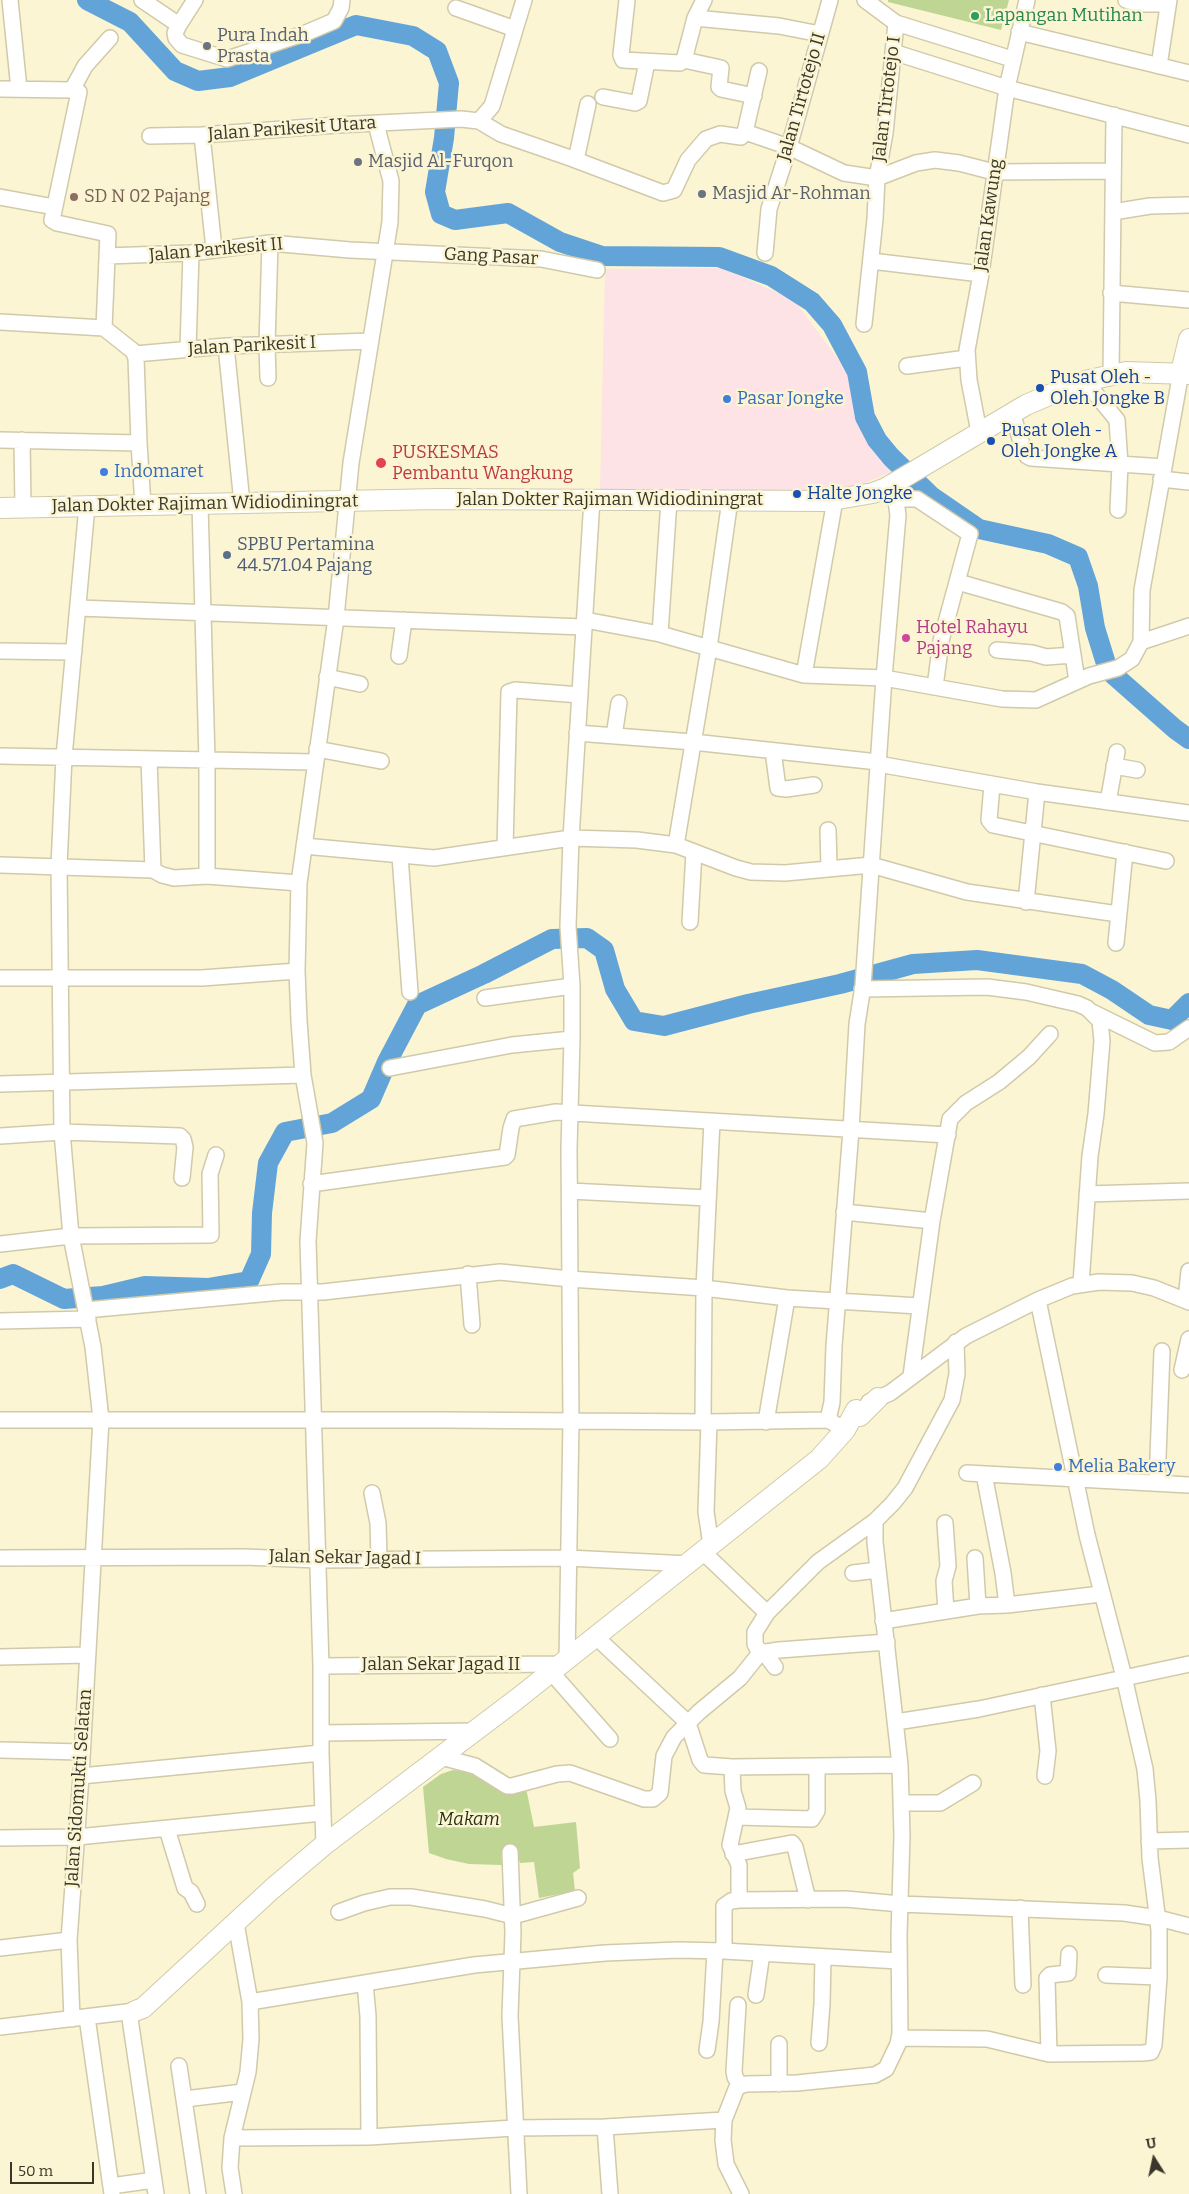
<!DOCTYPE html>
<style>
body{margin:0}
#map{position:relative;width:1189px;height:2194px;overflow:hidden;background:#fbf5d3;font-family:Bitter,serif}
canvas{display:block}
.north{position:absolute;left:1129px;top:2134px;width:50px;height:50px;-webkit-text-stroke:4px #fbf5d3;paint-order:stroke;rotate:350deg;font-size:14px;font-weight:700;line-height:20px;text-align:center;color:#3a372a}
.north::after{content:'';display:block;margin:auto;width:18px;height:22px;background:#3a372a;clip-path:polygon(50% 0,100% 100%,50% 72%,0 100%)}
.scale{position:absolute;left:10px;top:2162px;width:84px;height:22px;box-sizing:border-box;border:2px solid #3a372a;border-top:0;padding-left:6px;font-size:15px;line-height:18px;white-space:nowrap;color:#3a372a;-webkit-text-stroke:4px #fbf5d3;paint-order:stroke}
</style>
<div id="map">
<canvas width="1189" height="2194"></canvas>
<div class="north">U</div>
<div class="scale">50 m</div>
</div>
<script>
const context = document.querySelector('canvas').getContext('2d');
context.lineJoin = 'round';
function fillPath(path, color) {
  context.fillStyle = color;
  context.fill(path, 'evenodd');
}
function shape(rows) {
  const path = new Path2D();
  for (const r of rows) {
    path.moveTo(r[0], r[1]);
    for (let i = 2; i < r.length; i += 2) path.lineTo(r[i], r[i + 1]);
  }
  return path;
}
function strokePath(path, color, width, dash) {
  context.strokeStyle = color;
  context.lineWidth = width;
  context.lineCap = dash ? 'butt' : 'round';
  context.setLineDash(dash || []);
  context.stroke(path);
}
function write(font, color, halo, rows, align = 'center') {
  context.font = font + ' Bitter,serif';
  context.lineWidth = 5;
  context.setLineDash([]);
  context.textBaseline = 'middle';
  context.strokeStyle = halo;
  context.fillStyle = color;
  for (const [text, x, y, turn = 0] of rows) {
    context.save();
    context.translate(x, y);
    context.rotate((+turn || 0) * Math.PI / 180);
    context.textAlign = isNaN(turn) ? turn : align;
    if (halo) context.strokeText(text, 0, 0);
    context.fillText(text, 0, 0);
    context.restore();
  }
}
const commercial = shape([
 [722,268,794,300,847,371,859,427,891,472,860,485,824,491,600,492,605,269]
]);
const green = shape([
 [888,0,1009,0,1001,30,888,2],
 [453,1770,471,1772,526,1788,534,1827,576,1822,580,1868,573,1873,575,1891,539,1898,534,1862,520,1863,514,1844,501,1852,502,1865,469,1864,446,1859,429,1853,423,1787,441,1774]
]);
const river = shape([
 [87,0,130,22,175,71,198,81,230,77,356,25,413,36,437,51,449,83,444,138,435,192,441,214,455,220,508,213,560,242,602,256,719,257,771,276,812,302,832,325,857,372,865,417,877,440,891,457,931,496,979,529,1048,544,1078,557,1088,586,1095,628,1108,670,1175,729,1189,739],
 [0,1279,13,1274,64,1299,103,1296,145,1286,208,1288,249,1281,261,1254,262,1213,268,1163,285,1132,332,1123,371,1099,387,1062,417,1005,484,974,552,939,587,938,604,950,615,989,634,1021,664,1026,748,1004,840,984,913,964,977,960,1082,974,1112,990,1149,1015,1172,1020,1189,1003]
]);
const minor = shape([
 [10,0,19,89],
 [142,0,179,25],
 [195,0,179,25,175,33,176,38,182,45,227,59,306,33,334,21,341,8,342,0],
 [627,0,621,55,623,60,680,63,684,60,721,68,719,87,721,89,754,96],
 [865,0,896,23,1012,59],
 [1126,0,1140,4,1168,4],
 [456,8,515,29],
 [695,18,779,26,820,34],
 [1019,32,1189,73],
 [893,52,1007,88,1189,135],
 [684,60,695,18,704,0],
 [1159,66,1169,0],
 [0,89,72,90,79,92,52,220,57,223,108,234,104,328,133,351,136,358,139,443,143,505],
 [72,90,85,66,110,38],
 [603,97,635,103,639,101,647,62],
 [479,121,501,134,573,159,663,193,674,190,688,160,706,139,720,134,741,137,745,132,789,147,844,173,877,178],
 [745,132,759,71],
 [202,135,214,249],
 [150,136,202,135,337,125,461,119,479,121,492,106,524,0],
 [576,160,588,104],
 [877,178,916,163,935,160,959,163,994,172,1113,171],
 [0,197,54,207],
 [1113,212,1150,206,1189,205],
 [765,253,769,209,789,147,830,0],
 [107,256,191,253,270,243,350,250,541,259,597,270],
 [871,261,981,274],
 [1111,293,1189,300],
 [0,322,104,328],
 [864,324,875,219,877,178,885,133,896,23],
 [226,346,242,503],
 [188,349,191,253],
 [135,354,226,346,370,341],
 [907,366,967,358],
 [1111,375,1114,115],
 [268,378,267,345,270,243],
 [1085,381,1117,420,1120,464,1118,510],
 [1012,413,1024,451,1027,456,1031,458,1164,467],
 [979,432,969,380,967,350,981,274,1007,88,1027,0],
 [0,440,139,443],
 [22,440,23,508],
 [1161,479,1189,482],
 [896,501,904,499,917,499,970,534,941,641,935,687],
 [200,504,207,760,207,876],
 [958,582,1062,612,1067,616,1077,681],
 [79,608,584,627],
 [585,620,660,634,804,675,884,678,1002,699,1036,700,1089,676,1118,668,1132,659,1141,642,1142,590,1181,372],
 [660,634,669,500],
 [1141,642,1189,626],
 [997,650,1032,653,1046,657,1073,655],
 [0,651,74,652],
 [399,656,404,620],
 [804,675,835,500],
 [327,677,360,684],
 [577,733,693,742,878,762],
 [614,736,619,703],
 [317,749,381,761],
 [773,751,778,788,786,789,814,785],
 [0,756,315,762],
 [149,759,153,870,162,875,174,878,207,876,299,883],
 [878,764,1037,792,1189,813],
 [1114,766,1137,770],
 [992,785,989,820,993,825,1166,861],
 [1108,802,1117,752],
 [828,830,829,868],
 [676,845,709,648,730,500],
 [304,846,434,858,571,838,637,840,676,845,736,868,751,872,785,873,871,865,967,892,1118,914],
 [505,847,509,692,515,690,580,695],
 [400,856,410,992],
 [0,865,153,870],
 [1026,902,1037,792],
 [690,922,694,852],
 [1116,943,1125,852],
 [0,978,202,978,297,971],
 [862,989,987,987,1026,992,1078,1004,1087,1008,1100,1021,1102,1041,1096,1114,1090,1156,1081,1284],
 [485,998,572,986],
 [1092,1012,1155,1043,1169,1042,1189,1028],
 [390,1068,512,1045,572,1039],
 [0,1084,303,1075],
 [0,1136,62,1132,180,1136,183,1139,185,1147,182,1178],
 [311,1184,505,1157,507,1155,511,1128,514,1119,556,1112,948,1135],
 [570,1191,708,1198],
 [1087,1194,1189,1191],
 [844,1212,932,1221],
 [0,1244,71,1236,211,1235,210,1174,216,1155],
 [468,1274,472,1325],
 [1186,1300,1189,1271],
 [86,1310,282,1292,323,1292,500,1272,570,1279,704,1288,787,1298,919,1306],
 [0,1321,88,1319],
 [1182,1370,1189,1339],
 [911,1376,932,1221,950,1119,966,1103,999,1082,1029,1057,1050,1034],
 [869,1402,890,1393,966,1336,1038,1300,1072,1286,1099,1282,1132,1283,1154,1288,1189,1302],
 [0,1420,444,1420,709,1422,828,1420,837,1425],
 [828,1420,832,1402,834,1346,851,1130,857,1024,863,986,884,678,898,515,896,501,886,488],
 [703,1422,704,1288,712,1121],
 [709,1422,706,1512,711,1545],
 [766,1422,787,1298],
 [967,1473,1189,1485],
 [984,1474,1003,1573,1007,1605],
 [1157,1483,1162,1351],
 [372,1493,378,1523,379,1559],
 [945,1523,948,1566,944,1581,946,1611],
 [703,1552,767,1613,755,1632,755,1644,760,1653,779,1650,887,1642],
 [0,1558,244,1557,318,1560,568,1558,689,1564],
 [975,1558,978,1606],
 [853,1573,878,1570],
 [767,1613,818,1562,875,1521],
 [883,1621,978,1606,1007,1605,1101,1594],
 [596,1637,688,1723,700,1760,704,1765,732,1767,900,1765],
 [764,1652,775,1667],
 [0,1657,87,1655],
 [567,1659,571,1421,569,1149,572,1039,572,986,568,926,571,838,592,499],
 [321,1666,561,1664],
 [551,1672,610,1739],
 [1042,1695,1048,1751,1045,1776],
 [896,1722,979,1709,1189,1664],
 [321,1733,477,1731],
 [0,1750,82,1752],
 [441,1757,475,1766,507,1786,512,1786,557,1774,570,1773,644,1799,653,1799,660,1793,664,1756,674,1737,699,1712,740,1678,760,1653],
 [732,1767,733,1791,738,1808,730,1845,739,1865,739,1900],
 [81,1776,321,1753],
 [901,1803,940,1803,973,1783],
 [737,1817,812,1819,817,1811,817,1766],
 [167,1829,185,1888,191,1892,197,1904],
 [0,1838,77,1837,322,1813],
 [1149,1841,1189,1840],
 [324,1845,321,1753,321,1666,308,1241,315,1143,303,1075,299,1021,297,971,299,883,336,618,351,463,390,222,391,181,376,124],
 [510,1852,513,1933,510,2016,519,2194],
 [733,1854,792,1843,795,1847,808,1900],
 [1020,1908,1023,1985],
 [339,1912,364,1903,390,1897,411,1897,485,1909,513,1916,578,1898],
 [0,1948,69,1940],
 [724,1951,724,1906,731,1901,739,1900,846,1899,900,1904,1124,1913,1158,1918,1189,1926],
 [1106,1975,1159,1977],
 [365,1983,368,2016,369,2137],
 [756,1995,762,1953],
 [250,2002,474,1965,605,1953,678,1950,724,1951,899,1961],
 [738,2005,734,2071,735,2077,740,2085],
 [129,2012,156,2194],
 [87,2017,112,2194],
 [72,2019,69,1940,81,1776,101,1419,93,1347,71,1236,62,1132,59,866,64,757,87,506],
 [0,2027,135,2011],
 [900,2038,987,2039,1049,2054,1143,2053,1151,2052,1154,2045,1159,1977,1159,1930,1150,1858,1148,1801,1145,1769,1124,1677,1087,1535,1038,1300],
 [819,2043,822,2004,823,1957],
 [779,2044,779,2084],
 [707,2050,711,2022,715,1951],
 [1049,2054,1047,1978,1050,1975,1068,1973,1069,1954],
 [179,2066,198,2194],
 [185,2099,243,2092],
 [605,2127,610,2194],
 [232,2138,369,2137,514,2128,605,2127,724,2120],
 [111,2186,154,2180],
 [234,2194,230,2168,232,2138,248,2072,251,2039,250,2002,236,1923],
 [741,2194,726,2164,723,2140,724,2120,737,2087,746,2084,797,2083,875,2075,886,2069,898,2044,900,2033,899,1935,902,1836,900,1765,875,1542,875,1521,893,1503,905,1488,952,1400,957,1374,956,1342]
]);
const major = shape([
 [1181,372,1189,339],
 [0,508,439,499,826,501,873,493,886,488,1026,405,1063,389,1085,381,1126,372,1189,374],
 [854,1417,860,1416,878,1398],
 [135,2011,143,2008,272,1889,324,1845,517,1699,819,1459,845,1430,856,1410]
]);
const markers = [
 [975,16,5,"#2e9e5b"],
 [207,46,5,"#6b7280"],
 [358,162,5,"#6b7280"],
 [702,194,5,"#6b7280"],
 [74,197,5,"#8d6e63"],
 [1040,388,5,"#1a4fb4"],
 [727,399,5,"#3f7fe0"],
 [991,441,5,"#1a4fb4"],
 [381,463,6,"#e0444e"],
 [104,472,5,"#3f7fe0"],
 [797,494,5,"#1a4fb4"],
 [227,555,5,"#5c6f8a"],
 [906,638,5,"#d1479c"],
 [1058,1467,5,"#3f7fe0"]
];
const leisureNames = [
 ["Lapangan Mutihan",985,16]
];
const worshipNames = [
 ["Pura Indah",217,36],
 ["Prasta",217,57],
 ["Masjid Al-Furqon",368,162],
 ["Masjid Ar-Rohman",712,194]
];
const streetNames = [
 ["Jalan Tirtotejo II",802,97,-74],
 ["Jalan Tirtotejo I",887,99,-83],
 ["Jalan Parikesit Utara",292,129,-4],
 ["Jalan Kawung",989,215,-82],
 ["Jalan Parikesit II",216,250,-5],
 ["Gang Pasar",491,257,3],
 ["Jalan Parikesit I",252,346,-3],
 ["Jalan Dokter Rajiman Widiodiningrat",610,500],
 ["Jalan Dokter Rajiman Widiodiningrat",205,504,-1],
 ["Jalan Sekar Jagad I",345,1558,1],
 ["Jalan Sekar Jagad II",441,1665],
 ["Jalan Sidomukti Selatan",79,1788,-86]
];
const educationNames = [
 ["SD N 02 Pajang",84,197]
];
const transitNames = [
 ["Pusat Oleh -",1050,378],
 ["Oleh Jongke B",1050,399],
 ["Pusat Oleh -",1001,431],
 ["Oleh Jongke A",1001,452],
 ["Halte Jongke",807,494]
];
const shopNames = [
 ["Pasar Jongke",737,399],
 ["Indomaret",114,472],
 ["Melia Bakery",1068,1467]
];
const healthNames = [
 ["PUSKESMAS",392,453],
 ["Pembantu Wangkung",392,474]
];
const serviceNames = [
 ["SPBU Pertamina",237,545],
 ["44.571.04 Pajang",237,566]
];
const hotelNames = [
 ["Hotel Rahayu",916,628],
 ["Pajang",916,649]
];
const parkNames = [
 ["Makam",469,1820]
];
fillPath(commercial, '#fde2e6');
fillPath(green, '#bed594');
strokePath(river, '#62a4d8', 20);
strokePath(minor, '#d0caaa', 18);
strokePath(major, '#d0caaa', 22);
strokePath(minor, '#fff', 15);
strokePath(major, '#fff', 20);
for (const [x, y, r, color] of markers) {
  const dot = new Path2D();
  dot.arc(x, y, r, 0, 2 * Math.PI);
  context.fillStyle = color;
  context.fill(dot);
  strokePath(dot, '#fbf5d3', 2);
}
write('18px', '#27864d', '#fbf5d3', leisureNames, 'left');
write('18px', '#5b616d', '#fbf5d3', worshipNames, 'left');
write('18px', '#3a372a', '#fbf5d3', streetNames);
write('18px', '#785e54', '#fbf5d3', educationNames, 'left');
write('18px', '#164399', '#fbf5d3', transitNames, 'left');
write('18px', '#366cbe', '#fbf5d3', shopNames, 'left');
write('18px', '#be3a42', '#fbf5d3', healthNames, 'left');
write('18px', '#4e5e75', '#fbf5d3', serviceNames, 'left');
write('18px', '#b23c85', '#fbf5d3', hotelNames, 'left');
write('italic 18px', '#2a3414', '#fbf5d3', parkNames);
</script>
